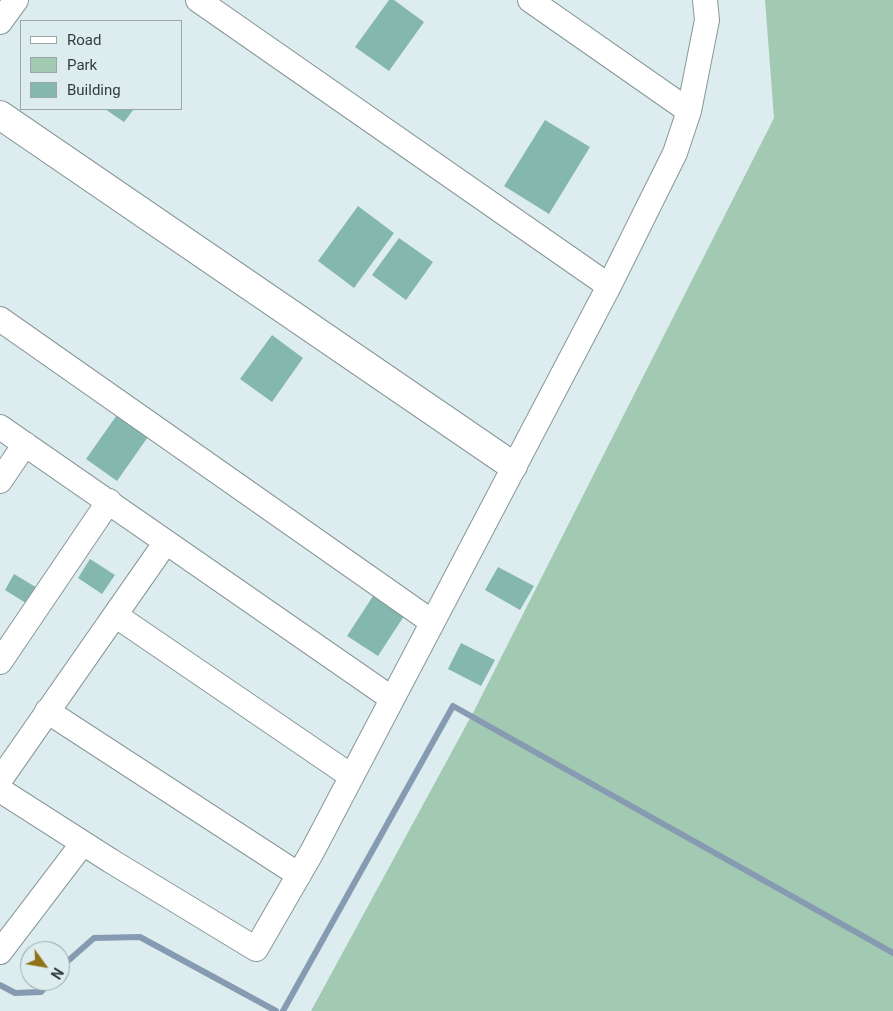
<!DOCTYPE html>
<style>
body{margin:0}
#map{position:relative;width:893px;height:1011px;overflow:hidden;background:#ddedef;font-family:Roboto,sans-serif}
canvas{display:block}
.legend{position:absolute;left:20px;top:20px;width:162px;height:90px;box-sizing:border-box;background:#ddedef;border:1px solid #9aa6a7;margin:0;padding:6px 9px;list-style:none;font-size:15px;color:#353b3c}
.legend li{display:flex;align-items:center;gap:10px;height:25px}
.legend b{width:25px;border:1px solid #9aa6a7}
.north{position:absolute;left:20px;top:941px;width:50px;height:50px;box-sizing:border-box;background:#ddedef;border:1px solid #9aa6a7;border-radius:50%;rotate:122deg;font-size:14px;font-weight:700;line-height:20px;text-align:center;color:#353b3c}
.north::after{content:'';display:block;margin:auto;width:18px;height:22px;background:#927219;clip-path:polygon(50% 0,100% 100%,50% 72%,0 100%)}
</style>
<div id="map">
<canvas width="893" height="1011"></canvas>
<ul class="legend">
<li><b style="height:6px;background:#fff"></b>Road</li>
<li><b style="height:14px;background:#a2c9b1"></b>Park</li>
<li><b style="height:14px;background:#84b8af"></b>Building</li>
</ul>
<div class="north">N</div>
</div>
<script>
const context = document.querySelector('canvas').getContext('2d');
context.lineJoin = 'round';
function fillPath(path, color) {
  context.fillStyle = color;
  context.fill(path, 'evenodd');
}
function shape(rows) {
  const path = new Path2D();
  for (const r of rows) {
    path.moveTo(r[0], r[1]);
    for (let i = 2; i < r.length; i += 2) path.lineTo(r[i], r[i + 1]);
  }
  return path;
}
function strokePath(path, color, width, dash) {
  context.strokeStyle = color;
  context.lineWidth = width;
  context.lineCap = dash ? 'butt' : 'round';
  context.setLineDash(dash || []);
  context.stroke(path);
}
const green = shape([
 [765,0,893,0,893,1011,311,1011,475,709,774,118]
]);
const stream = shape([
 [60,968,94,938,140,937,276,1011],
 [0,985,15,993,41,992,50,981],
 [283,1011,453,706,893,953]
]);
const building = shape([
 [389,0,394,0,424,22,389,71,355,47],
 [105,109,134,109,124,122],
 [545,120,590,147,549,214,504,186],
 [358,206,394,233,354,288,318,261],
 [399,238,433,262,406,300,372,275],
 [272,335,303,358,272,402,240,379],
 [119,412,150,434,117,481,86,459],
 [90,559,115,575,102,594,78,578],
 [498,567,534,586,520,610,485,590],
 [14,574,39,589,29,605,5,590],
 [375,593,406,613,378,656,347,636],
 [461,643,495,660,481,686,448,669]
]);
const minor = shape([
 [198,0,609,286],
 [530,0,689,111],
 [0,22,16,0],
 [0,319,432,622],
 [0,427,391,698],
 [0,481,25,444],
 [115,615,351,776],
 [0,662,109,501],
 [47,711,299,875],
 [0,780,166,542],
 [0,790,111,861,256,949,312,852,609,286,675,153,689,111,707,20,705,0],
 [0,952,83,843]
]);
const tertiary = shape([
 [0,115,513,466]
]);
fillPath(green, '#a2c9b1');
strokePath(stream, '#869bb2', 6);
fillPath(building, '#84b8af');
strokePath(minor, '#889799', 26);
strokePath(tertiary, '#889799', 30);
strokePath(minor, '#fff', 24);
strokePath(tertiary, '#fff', 28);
</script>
